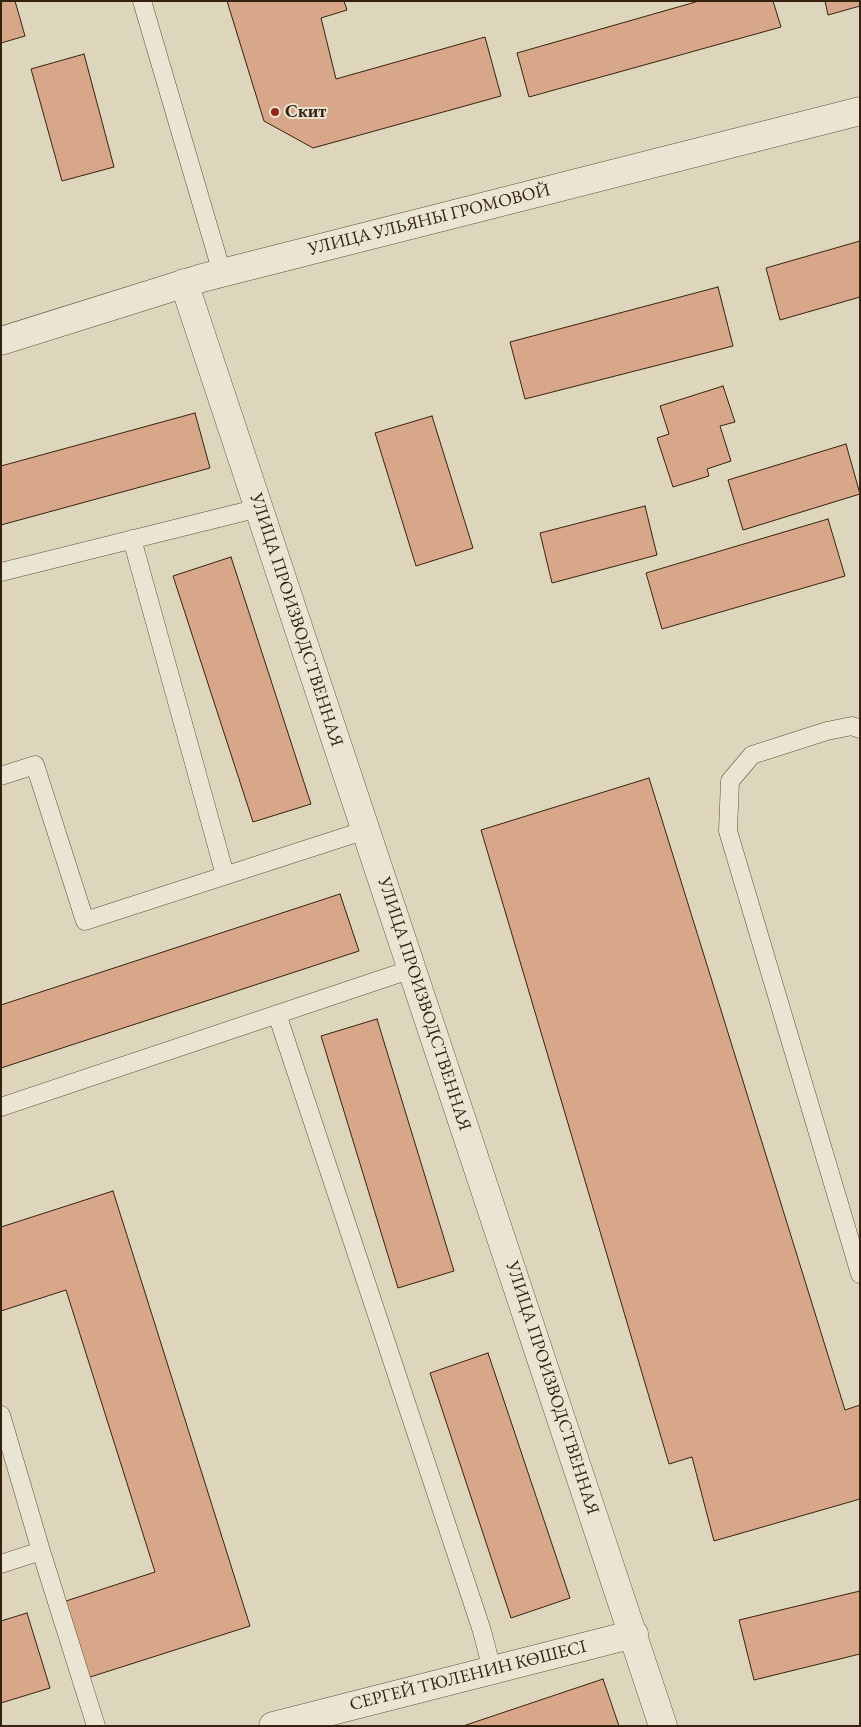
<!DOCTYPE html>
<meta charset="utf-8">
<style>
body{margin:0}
#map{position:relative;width:861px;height:1727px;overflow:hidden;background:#ded6bc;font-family:"EB Garamond",serif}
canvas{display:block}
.frame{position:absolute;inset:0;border:2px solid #35220f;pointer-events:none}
</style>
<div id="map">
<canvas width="861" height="1727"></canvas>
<div class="frame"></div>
</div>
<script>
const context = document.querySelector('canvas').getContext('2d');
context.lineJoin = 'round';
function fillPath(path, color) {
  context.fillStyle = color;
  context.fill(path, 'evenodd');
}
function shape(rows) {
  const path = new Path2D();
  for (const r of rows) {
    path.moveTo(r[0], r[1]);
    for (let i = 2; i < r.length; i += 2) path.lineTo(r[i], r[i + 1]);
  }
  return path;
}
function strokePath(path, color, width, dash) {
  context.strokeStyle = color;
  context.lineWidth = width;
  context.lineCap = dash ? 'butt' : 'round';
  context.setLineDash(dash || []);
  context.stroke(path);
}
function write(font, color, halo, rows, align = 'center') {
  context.font = font + ' "EB Garamond",serif';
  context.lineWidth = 4;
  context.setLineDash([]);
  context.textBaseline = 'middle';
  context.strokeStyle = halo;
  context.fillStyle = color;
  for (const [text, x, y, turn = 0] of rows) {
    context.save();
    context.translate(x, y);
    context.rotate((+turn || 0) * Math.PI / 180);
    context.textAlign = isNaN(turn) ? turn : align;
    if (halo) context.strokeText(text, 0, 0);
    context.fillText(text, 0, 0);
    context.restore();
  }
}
const building = shape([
 [1,1,15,1,25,36,1,43,1,1],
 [227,1,344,1,347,10,321,18,336,79,485,37,501,96,313,148,264,121,227,1],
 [699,1,773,1,781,27,529,97,517,53,699,1],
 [825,1,860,1,860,6,828,15,825,1],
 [84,54,114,167,62,181,31,69,84,54],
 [860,241,860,297,780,320,766,268,860,241],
 [718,287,733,346,525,399,510,342,718,287],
 [723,386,735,422,720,426,731,461,707,469,709,476,673,487,657,438,669,434,660,406,723,386],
 [195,413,210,468,1,525,1,466,195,413],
 [432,416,473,548,416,566,375,433,432,416],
 [846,444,860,494,743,530,728,480,846,444],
 [645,506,657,555,552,583,540,533,645,506],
 [828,519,845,576,662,629,646,573,828,519],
 [231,557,311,804,253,822,173,576,231,557],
 [649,778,845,1410,860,1405,860,1499,714,1541,692,1457,669,1464,481,830,649,778],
 [340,894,359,951,1,1068,1,1005,340,894],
 [377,1019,454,1271,398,1288,321,1036,377,1019],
 [113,1191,250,1626,87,1678,63,1602,155,1572,66,1290,1,1311,1,1227,113,1191],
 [488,1353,570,1598,511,1618,430,1373,488,1353],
 [860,1591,860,1654,754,1680,739,1620,860,1591],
 [27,1613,50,1688,1,1703,1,1621,27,1613],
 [603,1679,619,1726,463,1726,603,1679]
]);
const lane = shape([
 [142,1,222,273],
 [132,539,225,875],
 [1,572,259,508],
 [860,729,852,726,827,731,752,755,730,781,728,831,860,1274],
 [1,776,35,765,85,921,366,830],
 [277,1014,482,1631,492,1670],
 [1,1107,412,969],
 [1,1415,41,1551,96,1726],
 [1,1564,41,1551]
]);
const street = shape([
 [184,283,663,1726],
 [1,341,202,278,860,111],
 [273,1726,634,1634]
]);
const markers = [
 [275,112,5,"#8f2418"]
];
const poiNames = [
 ["Скит",285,112]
];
const streetNames = [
 ["УЛИЦА УЛЬЯНЫ ГРОМОВОЙ",429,220,-14],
 ["УЛИЦА ПРОИЗВОДСТВЕННАЯ",296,620,72],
 ["УЛИЦА ПРОИЗВОДСТВЕННАЯ",424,1004,72],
 ["УЛИЦА ПРОИЗВОДСТВЕННАЯ",552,1388,72],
 ["СЕРГЕЙ ТЮЛЕНИН КӨШЕСІ",468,1676,-14]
];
fillPath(building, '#d8a789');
strokePath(building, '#35220f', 1);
strokePath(lane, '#5f4f3a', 19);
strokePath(street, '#5f4f3a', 29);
strokePath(lane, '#eae4d3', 18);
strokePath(street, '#eae4d3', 28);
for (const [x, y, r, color] of markers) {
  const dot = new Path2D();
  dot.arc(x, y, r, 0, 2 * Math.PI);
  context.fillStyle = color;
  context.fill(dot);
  strokePath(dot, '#eae4d3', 2);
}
write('bold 18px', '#35220f', '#eae4d3', poiNames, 'left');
write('18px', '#35220f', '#eae4d3', streetNames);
</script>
